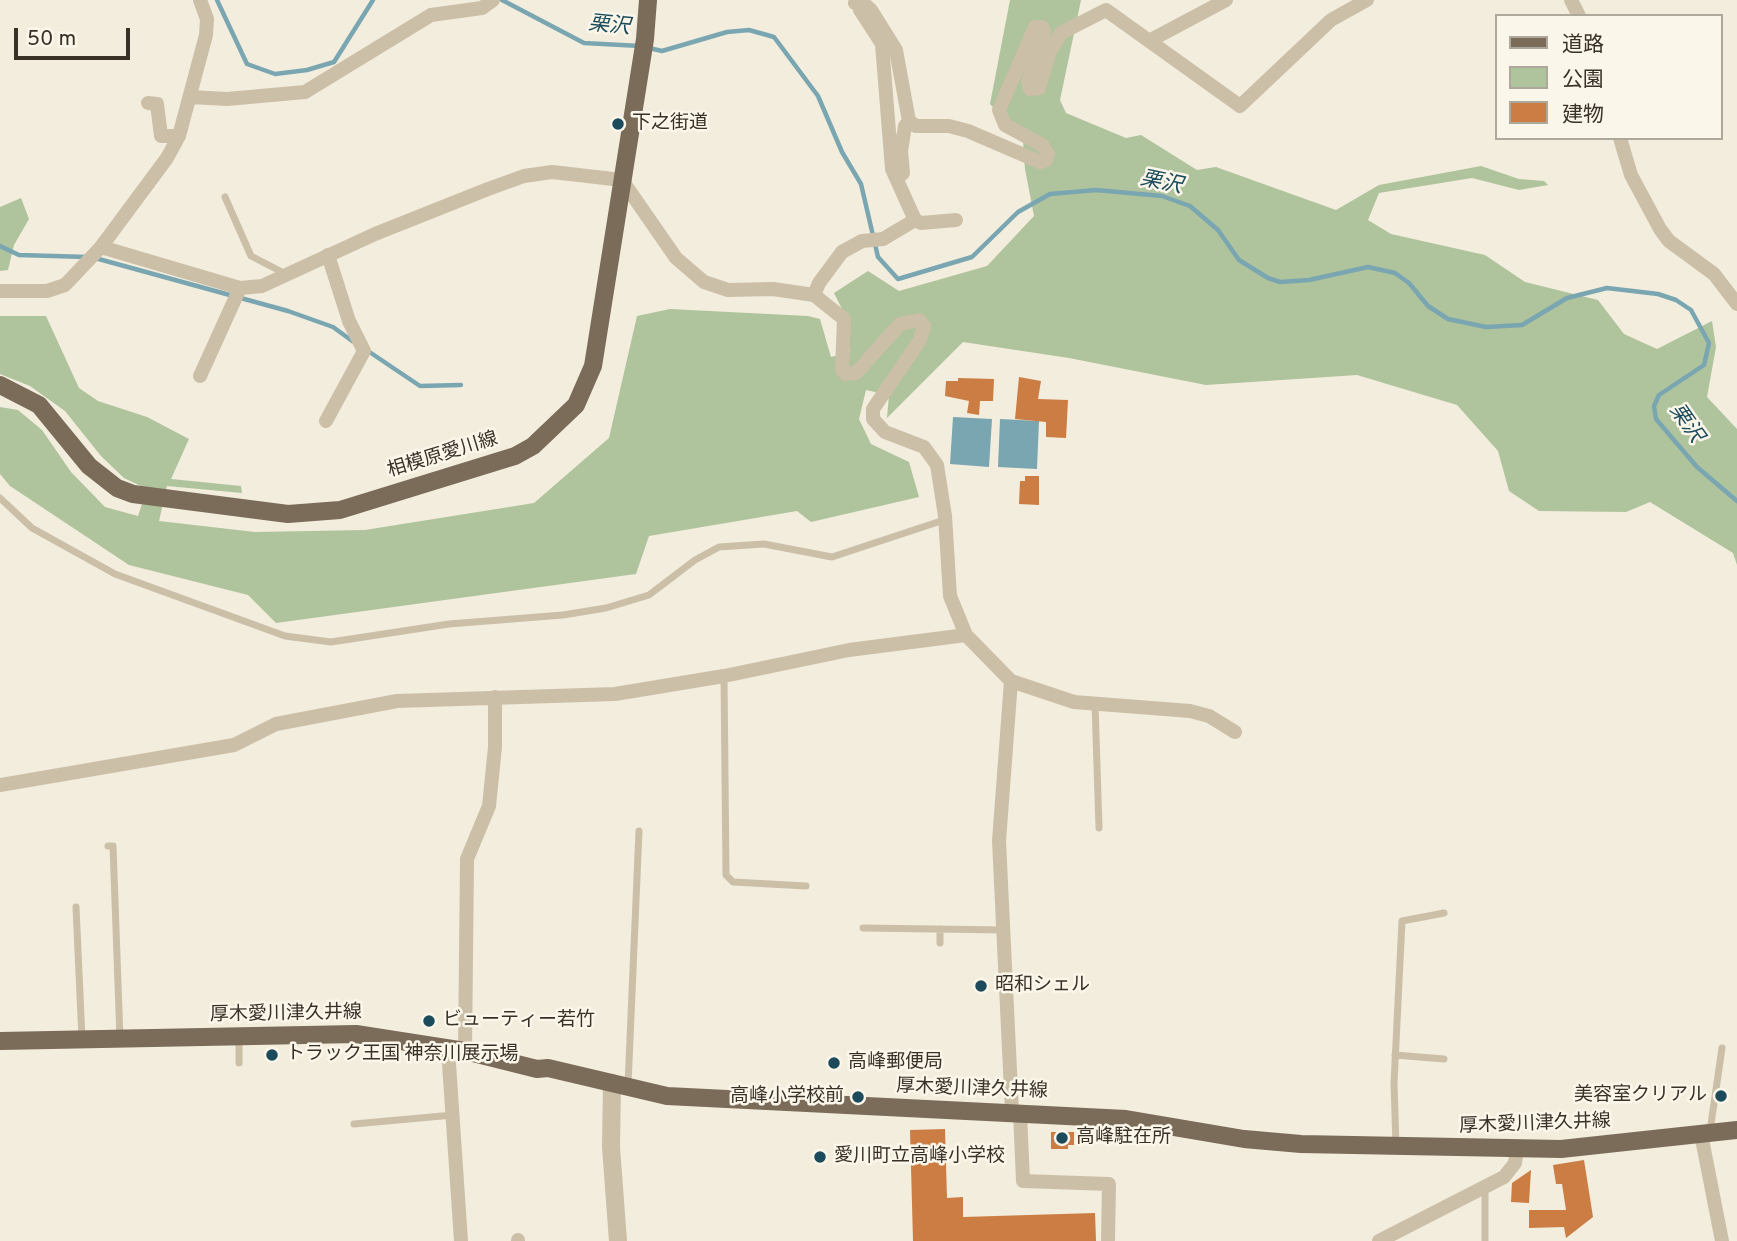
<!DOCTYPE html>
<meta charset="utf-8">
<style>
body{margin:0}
#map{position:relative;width:1737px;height:1241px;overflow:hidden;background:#f3eddd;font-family:Overpass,"Noto Sans JP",sans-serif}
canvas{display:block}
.legend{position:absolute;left:1495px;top:14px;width:228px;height:126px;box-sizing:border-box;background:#fbf6ea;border:2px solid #ada79c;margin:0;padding:9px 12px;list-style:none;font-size:21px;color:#393128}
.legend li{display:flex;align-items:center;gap:14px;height:35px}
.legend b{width:35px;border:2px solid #ada79c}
.scale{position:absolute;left:14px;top:28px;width:116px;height:32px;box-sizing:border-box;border:4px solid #393128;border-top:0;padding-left:9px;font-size:21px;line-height:24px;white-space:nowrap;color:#393128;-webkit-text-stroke:5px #fbf6ea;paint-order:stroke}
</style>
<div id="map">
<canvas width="1737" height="1241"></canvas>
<ul class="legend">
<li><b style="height:9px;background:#7b6b59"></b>道路</li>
<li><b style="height:19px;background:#afc39c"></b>公園</li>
<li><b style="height:19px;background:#cb7d43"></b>建物</li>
</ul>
<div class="scale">50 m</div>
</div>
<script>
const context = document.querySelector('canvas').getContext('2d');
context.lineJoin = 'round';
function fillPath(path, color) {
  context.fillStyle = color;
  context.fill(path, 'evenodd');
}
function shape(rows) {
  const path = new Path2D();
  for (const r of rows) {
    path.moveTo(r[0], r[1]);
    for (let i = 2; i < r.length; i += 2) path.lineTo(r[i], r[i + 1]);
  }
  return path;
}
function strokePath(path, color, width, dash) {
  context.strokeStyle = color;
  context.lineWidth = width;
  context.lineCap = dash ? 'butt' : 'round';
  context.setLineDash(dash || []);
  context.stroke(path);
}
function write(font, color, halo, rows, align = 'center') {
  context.font = font + ' Overpass,"Noto Sans JP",sans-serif';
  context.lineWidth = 5;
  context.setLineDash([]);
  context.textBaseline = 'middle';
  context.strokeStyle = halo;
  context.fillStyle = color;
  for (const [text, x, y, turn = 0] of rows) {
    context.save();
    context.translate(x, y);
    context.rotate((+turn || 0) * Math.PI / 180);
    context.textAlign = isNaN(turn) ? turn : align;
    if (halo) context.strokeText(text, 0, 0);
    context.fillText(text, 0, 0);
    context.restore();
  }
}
const green = shape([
 [1010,0,1081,0,1060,100,1066,113,1126,138,1141,135,1197,170,1216,167,1336,210,1379,185,1481,166,1519,179,1544,181,1548,185,1519,190,1472,178,1379,193,1368,220,1391,234,1485,255,1525,282,1598,300,1624,334,1657,349,1712,321,1716,347,1707,397,1737,429,1737,565,1733,553,1650,502,1626,512,1539,511,1509,491,1498,451,1457,405,1357,375,1206,385,1069,358,963,342,887,418,889,395,866,390,859,419,871,444,909,462,919,497,811,522,797,511,649,536,636,574,276,623,248,595,129,565,10,486,0,474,0,407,18,410,42,430,71,472,105,507,138,516,147,489,124,478,101,456,65,411,30,386,0,374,0,316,46,316,79,388,98,401,147,417,189,439,171,479,241,486,242,493,167,486,159,521,255,532,365,530,534,503,609,438,637,316,670,309,808,316,820,319,831,357,850,352,844,313,834,293,868,271,899,291,987,266,1034,216,1025,169,1023,140,990,104],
 [21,198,29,219,14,245,8,270,0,271,0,207]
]);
const water = shape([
 [953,417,992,419,989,467,950,464],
 [1000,419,1039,421,1037,469,998,467]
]);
const stream = shape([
 [217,0,247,64,275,74,307,70,334,62,373,0],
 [502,0,584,43,640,46],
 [649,48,662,51,727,32,749,30,774,37,818,96,842,152,861,184,878,257,898,279,972,257,1018,212,1050,194,1096,190,1162,196,1190,206,1218,230,1239,260,1268,278,1280,282,1309,280,1368,267,1395,273,1409,283,1428,306,1448,319,1486,327,1522,325,1567,298,1607,288,1658,294,1676,300,1691,310,1709,343,1704,365,1659,395,1654,406,1656,419,1697,467,1737,501],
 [0,246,19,255,87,257],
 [95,258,288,311,333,327,355,343],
 [368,351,420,386,461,385]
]);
const building = shape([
 [1019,377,1041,381,1038,399,1068,400,1066,438,1046,437,1046,422,1015,419],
 [958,378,994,379,993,401,980,401,979,415,967,413,969,401,945,396,946,381,958,381],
 [1025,476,1039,476,1039,505,1019,504,1020,481,1025,481],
 [945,1129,947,1198,963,1197,963,1217,1095,1213,1096,1241,913,1241,910,1130],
 [1051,1132,1074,1132,1074,1145,1068,1145,1068,1149,1051,1149],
 [1584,1160,1593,1217,1566,1238,1564,1227,1529,1228,1529,1210,1566,1210,1562,1184,1556,1184,1553,1165],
 [1531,1170,1529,1203,1511,1202,1512,1183]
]);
const service = shape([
 [225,197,251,256,280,271,283,276],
 [0,498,32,528,115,574,285,636,331,642,449,624,563,615,606,608,649,595,695,560,719,547,764,544,832,557,944,520],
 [724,676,726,875,733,882,806,886],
 [1095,704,1099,828],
 [108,846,113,846,120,1039],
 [76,907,82,1039],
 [863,928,1004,930],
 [940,943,940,929],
 [1395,1055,1444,1059],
 [239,1063,239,1036],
 [628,1085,639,831],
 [354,1124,453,1115],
 [1710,1131,1722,1048],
 [1396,1146,1394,1083,1402,921,1444,913],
 [1485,1241,1485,1186]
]);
const minor = shape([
 [200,0,207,19,206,35,179,136,167,158,101,247,240,288,262,286,375,234,488,189,524,176,552,172,622,180,676,258,704,282,728,290,773,289,814,295,819,283,842,252,862,241,883,239,915,220],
 [1571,0,1579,16],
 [855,3,861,1,871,10,896,50,909,121,916,126,949,126,968,131,1040,162,1046,160,1048,154,1042,145,1005,125,999,110,1035,27,1042,27,1044,32,1028,82,1030,89,1039,88,1050,51,1061,33,1106,10,1240,106,1331,20,1367,0],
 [860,10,882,44,892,169,915,220,921,223,956,220],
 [1149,41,1226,0],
 [190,97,227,99,305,92,431,15,482,8,493,0],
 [148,103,157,104,161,136,179,136],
 [1620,138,1631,175,1660,229,1669,241,1714,274,1737,304],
 [897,178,903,173,901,151,905,126,909,121],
 [0,291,47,291,65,285,101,247],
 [814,295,844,319,842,370,846,374,856,373,900,324,919,320,924,326,920,340,873,409,873,419,885,432,924,447,937,465,945,516,950,596,966,635],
 [200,376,240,288],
 [326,421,364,351,349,321,328,255],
 [1011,681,1074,702,1190,711,1209,716,1235,732],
 [0,785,234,745,276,724,397,701,615,694,724,676,849,650,966,635,1011,681,999,841,1012,1112],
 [448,1049,461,1241],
 [465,1051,467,859,489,806,495,747,495,697],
 [1020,1113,1023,1181,1109,1184,1108,1241],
 [1701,1134,1722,1241],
 [518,1240,518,1241],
 [1379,1241,1504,1177,1515,1163,1517,1149]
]);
const tertiary = shape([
 [612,1083,611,1147,618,1241]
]);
const primary = shape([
 [0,385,39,405,89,466,117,488,133,494,288,514,340,510,515,456,533,446,576,405,593,366,645,39,648,0],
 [0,1041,356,1034,465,1051,537,1069,548,1068,667,1096,1126,1119,1244,1139,1301,1144,1561,1149,1737,1130]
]);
const markers = [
 [618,124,7,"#1c4c5c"],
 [981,986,7,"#1c4c5c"],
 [429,1021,7,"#1c4c5c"],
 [272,1055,7,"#1c4c5c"],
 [834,1063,7,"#1c4c5c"],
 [1721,1096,7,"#1c4c5c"],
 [858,1097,7,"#1c4c5c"],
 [1062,1138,7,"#1c4c5c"],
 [820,1157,7,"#1c4c5c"]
];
const poiNames = [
 ["下之街道",632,124],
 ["昭和シェル",995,986],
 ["ビューティー若竹",443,1021],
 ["トラック王国 神奈川展示場",286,1055],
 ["高峰郵便局",848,1063],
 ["美容室クリアル",1707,1096,"right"],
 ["高峰小学校前",844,1097,"right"],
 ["高峰駐在所",1076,1138],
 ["愛川町立高峰小学校",834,1157]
];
const streetNames = [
 ["相模原愛川線",443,456,-17],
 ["厚木愛川津久井線",286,1015,-1],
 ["厚木愛川津久井線",972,1090,2],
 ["厚木愛川津久井線",1535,1125,-2]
];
const waterNames = [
 ["栗沢",609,27,6],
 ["栗沢",1161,184,12],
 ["栗沢",1685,424,55]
];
fillPath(green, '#afc39c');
fillPath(water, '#7aa6b2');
strokePath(stream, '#7aa6b2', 4.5);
fillPath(building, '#cb7d43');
strokePath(service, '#ccbfa8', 7);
strokePath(minor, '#ccbfa8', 14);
strokePath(tertiary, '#ccbfa8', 18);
strokePath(primary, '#7b6b59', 18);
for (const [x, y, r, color] of markers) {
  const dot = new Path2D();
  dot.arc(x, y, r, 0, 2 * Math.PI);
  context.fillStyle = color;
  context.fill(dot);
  strokePath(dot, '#fbf6ea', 2.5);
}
write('19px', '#393128', '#fbf6ea', poiNames, 'left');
write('19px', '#393128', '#fbf6ea', streetNames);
write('italic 21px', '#1c4c5c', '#fbf6ea', waterNames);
</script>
